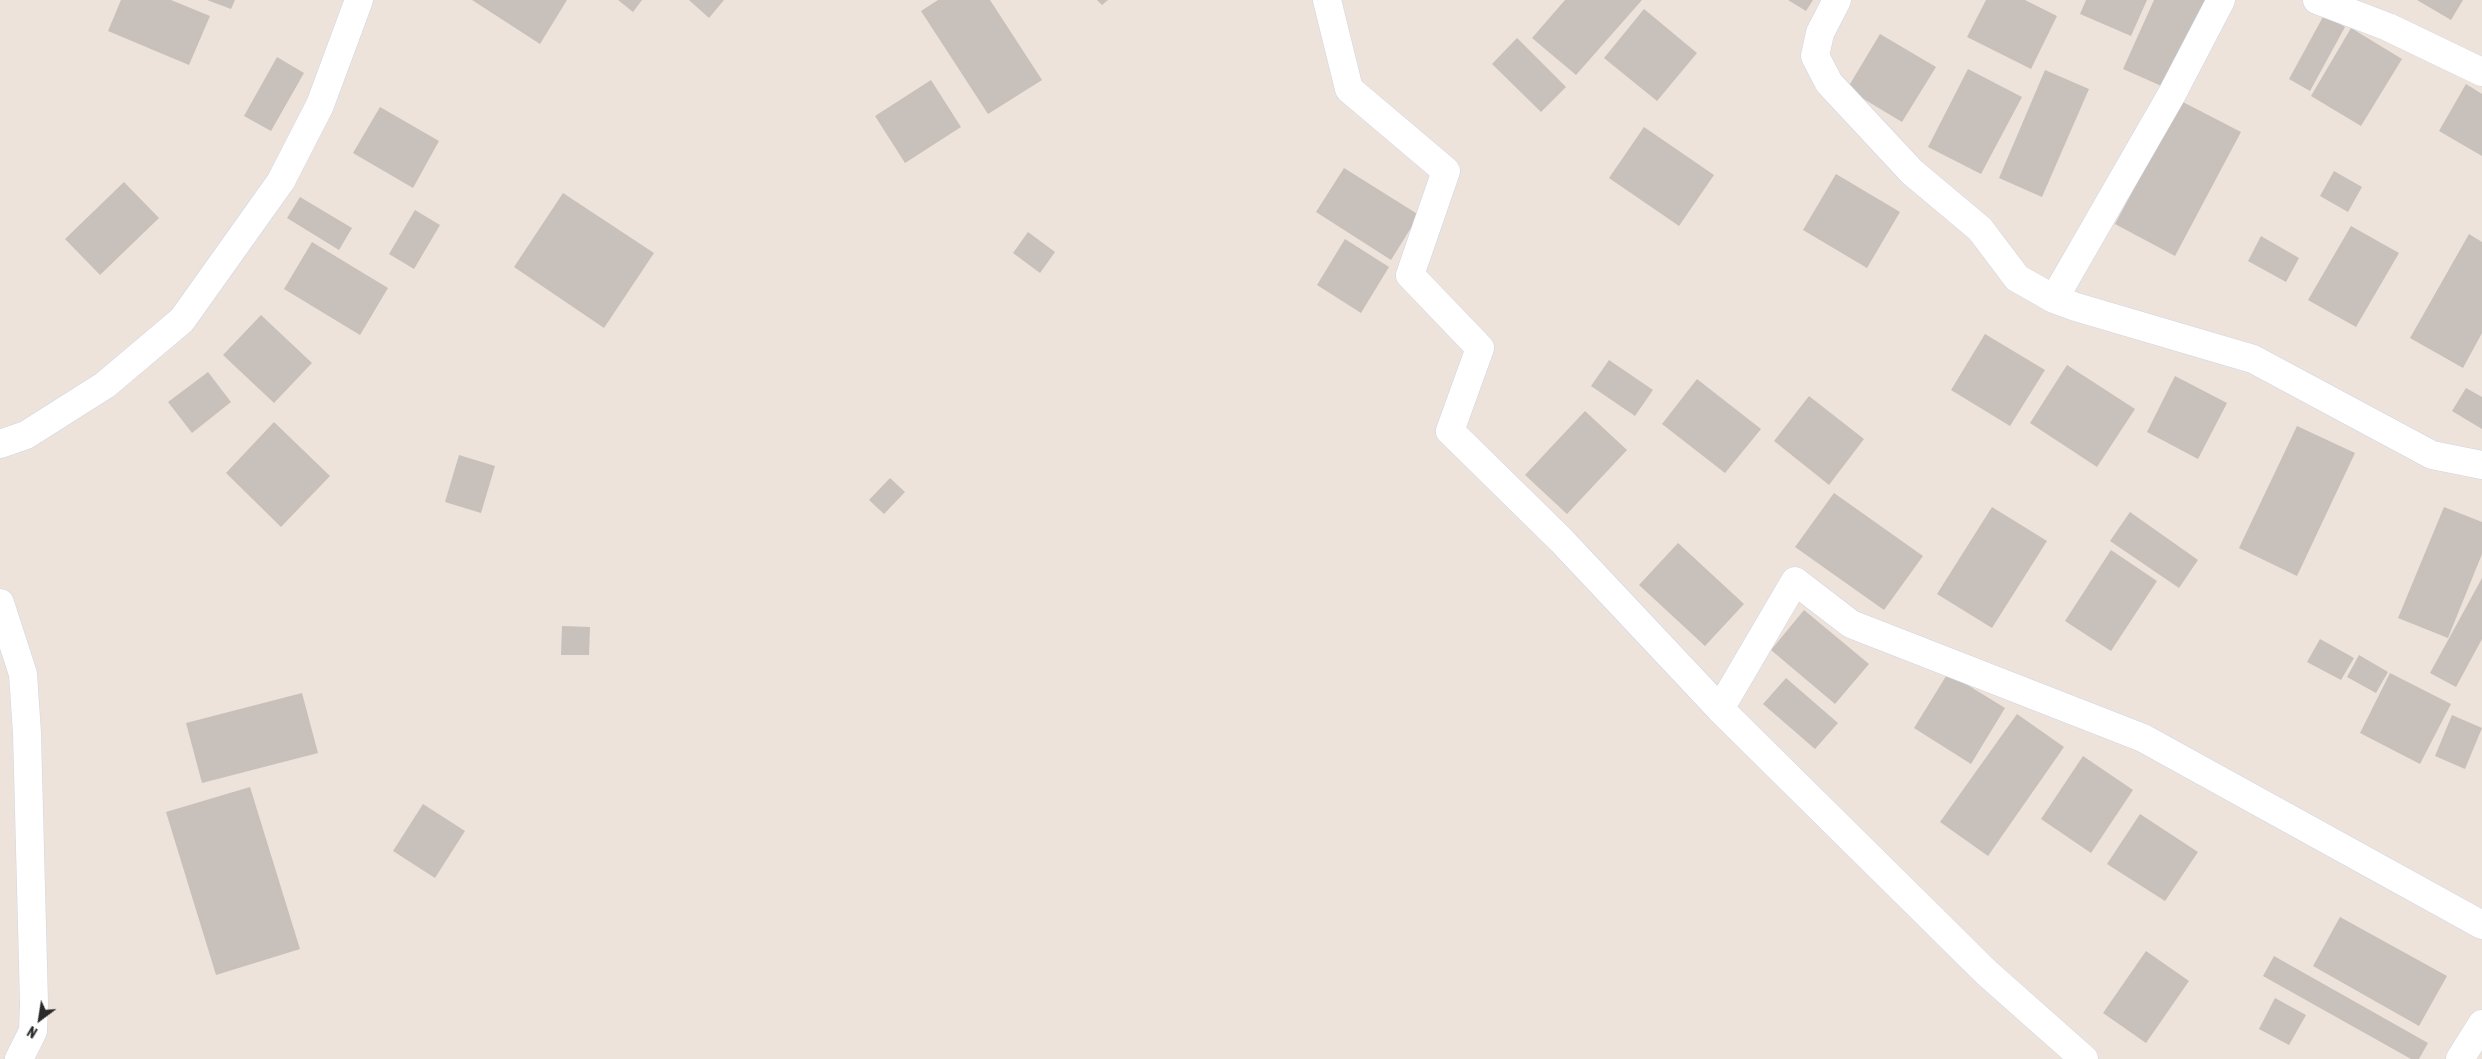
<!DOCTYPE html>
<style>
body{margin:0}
#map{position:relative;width:2482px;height:1059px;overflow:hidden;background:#ede3da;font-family:"Asap Condensed",sans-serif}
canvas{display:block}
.north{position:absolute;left:15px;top:994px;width:50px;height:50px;-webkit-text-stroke:4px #fff;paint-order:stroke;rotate:211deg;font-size:14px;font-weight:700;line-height:20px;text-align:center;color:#2a2a2a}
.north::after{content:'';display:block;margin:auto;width:18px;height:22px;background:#2a2a2a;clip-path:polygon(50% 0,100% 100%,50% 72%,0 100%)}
</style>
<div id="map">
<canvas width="2482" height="1059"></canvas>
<div class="north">N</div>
</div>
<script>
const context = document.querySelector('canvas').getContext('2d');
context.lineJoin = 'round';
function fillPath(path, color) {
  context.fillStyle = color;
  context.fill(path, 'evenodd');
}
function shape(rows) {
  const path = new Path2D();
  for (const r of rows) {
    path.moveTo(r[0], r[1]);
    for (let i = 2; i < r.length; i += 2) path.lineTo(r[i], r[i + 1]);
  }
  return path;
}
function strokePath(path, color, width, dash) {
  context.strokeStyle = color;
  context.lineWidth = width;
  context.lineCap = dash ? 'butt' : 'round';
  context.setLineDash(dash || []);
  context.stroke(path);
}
const building = shape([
 [121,0,171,0,210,16,189,65,108,31],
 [207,0,235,0,231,9],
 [472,0,567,0,540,44],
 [618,0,642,0,633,12],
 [689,0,724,0,709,18],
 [938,0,990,0,1042,80,988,114,921,11],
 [1097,0,1108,0,1102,5],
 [1565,0,1642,0,1576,75,1532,38],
 [1788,0,1813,0,1806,11],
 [1986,0,2025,0,2057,16,2031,69,1967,37],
 [2086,0,2147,0,2131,36,2080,14],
 [2154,0,2205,0,2166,88,2123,69],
 [2417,0,2463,0,2451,20],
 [1644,9,1697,53,1657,101,1604,58],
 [2324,15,2345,27,2310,91,2289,79],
 [2351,28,2402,59,2361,126,2311,96],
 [1880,34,1936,67,1902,122,1847,89],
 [1517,38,1566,87,1541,112,1492,64],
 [277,57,304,73,271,131,244,116],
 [1968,69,2022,97,1981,174,1928,147],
 [2045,70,2089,89,2042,197,1999,178],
 [931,80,961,127,905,163,875,116],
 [2466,84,2482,94,2482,156,2439,131],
 [2181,101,2241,132,2175,256,2115,224],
 [380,107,439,141,413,188,353,153],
 [1644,127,1714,175,1679,226,1609,178],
 [1344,168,1419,215,1391,260,1316,212],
 [2334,171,2362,187,2348,212,2320,196],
 [1836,174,1900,212,1867,268,1803,230],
 [124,182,159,218,100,275,65,239],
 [563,193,654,253,604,328,514,267],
 [300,197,352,228,339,250,287,218],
 [415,210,440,225,414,269,389,254],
 [2351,226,2399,253,2356,327,2308,300],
 [1028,232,1055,252,1040,273,1013,253],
 [2469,234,2482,242,2482,333,2463,368,2410,338],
 [2261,236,2299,258,2286,282,2248,261],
 [1345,239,1389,267,1361,313,1317,285],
 [312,242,388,288,360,335,284,289],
 [261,315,312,363,274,403,223,355],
 [1985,334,2045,370,2010,426,1951,390],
 [1609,360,1653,390,1635,416,1591,386],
 [2067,365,2135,409,2097,467,2030,423],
 [208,372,231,402,192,433,168,402],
 [2175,376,2227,403,2198,459,2147,432],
 [1697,379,1761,429,1725,473,1662,424],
 [2466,388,2482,397,2482,429,2452,411],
 [1809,396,1864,439,1829,485,1774,441],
 [1585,411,1627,450,1567,514,1525,475],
 [274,422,330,476,281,527,226,473],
 [2297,426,2355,453,2297,576,2239,548],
 [459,455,495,466,481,513,445,502],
 [890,478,905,492,884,514,869,500],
 [1834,493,1923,556,1884,610,1795,547],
 [1992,507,2047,541,1992,628,1937,594],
 [2444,507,2482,522,2482,554,2448,638,2398,618],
 [2130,512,2198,560,2179,588,2110,541],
 [1678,543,1744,604,1705,646,1639,585],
 [2111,550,2157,581,2111,651,2065,621],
 [2482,578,2482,639,2456,687,2430,673],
 [1804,610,1869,664,1835,704,1771,650],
 [562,626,590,627,589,655,561,655],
 [2320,639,2354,658,2341,680,2307,662],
 [2359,655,2388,672,2376,693,2347,677],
 [1948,673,2005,708,1971,764,1914,728],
 [2390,673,2451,704,2420,764,2360,733],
 [1786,678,1838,723,1815,749,1763,704],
 [302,693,318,753,202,783,186,723],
 [2017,714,2064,747,1988,856,1940,822],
 [2452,715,2482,728,2465,769,2435,756],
 [2083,756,2133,790,2091,853,2041,819],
 [250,787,300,949,216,975,166,812],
 [423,804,465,831,435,878,393,851],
 [2140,814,2198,852,2165,901,2107,864],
 [2340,917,2447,976,2419,1026,2313,966],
 [2146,951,2189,981,2146,1043,2103,1013],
 [2274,956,2428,1043,2419,1059,2411,1059,2263,976],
 [2275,998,2306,1015,2289,1045,2259,1029]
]);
const street = shape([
 [1327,0,1349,89,1446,171,1410,275,1480,348,1450,431,1562,541,1720,709,1987,973,2084,1059],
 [1837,0,1820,33,1815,56,1829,83,1912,172,1980,229,2017,278,2054,299,2076,307,2253,359,2432,455,2482,465],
 [2317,0,2388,27,2482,72],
 [2054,299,2173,92,2221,0],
 [0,444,26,435,105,385,182,320,281,181,320,105,359,0],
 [0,603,23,674,27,733,34,1003,33,1031,19,1059],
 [1720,709,1795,581,1851,624,2143,738,2482,925],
 [2460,1059,2482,1024]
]);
fillPath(building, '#c8c0ba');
strokePath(street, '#cfd5e4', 29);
strokePath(street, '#fff', 28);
</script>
